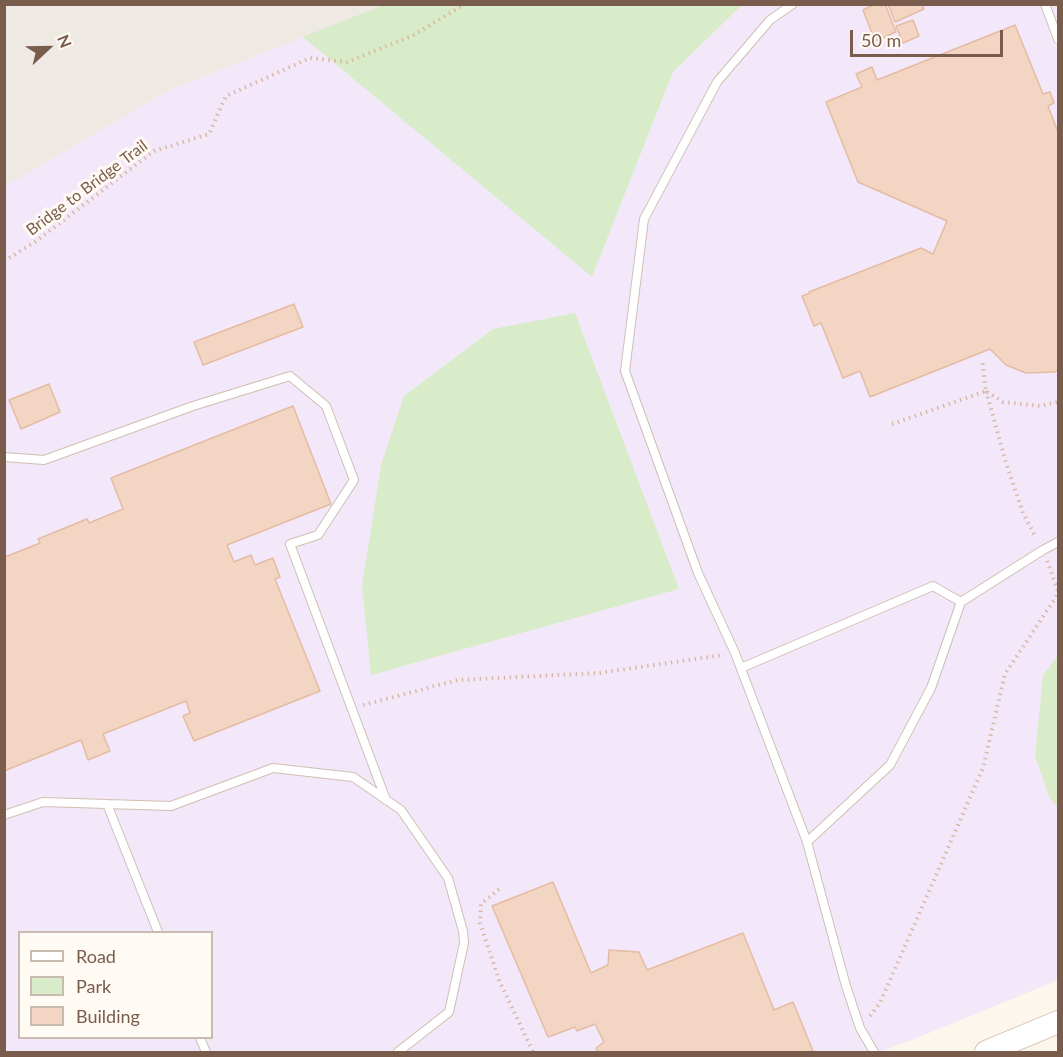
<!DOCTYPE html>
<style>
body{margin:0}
#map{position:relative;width:1063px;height:1057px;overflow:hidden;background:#fdf6ec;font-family:Lato,sans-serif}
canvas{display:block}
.frame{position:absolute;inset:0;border:6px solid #7a5c4d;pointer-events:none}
.legend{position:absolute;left:18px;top:931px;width:195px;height:108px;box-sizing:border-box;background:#fffaf3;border:2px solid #cabbb1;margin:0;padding:8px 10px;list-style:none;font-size:18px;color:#7a5c4d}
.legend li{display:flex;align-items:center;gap:12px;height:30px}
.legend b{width:30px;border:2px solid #cabbb1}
.north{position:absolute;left:18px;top:18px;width:60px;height:60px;-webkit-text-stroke:4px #fffaf3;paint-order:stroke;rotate:68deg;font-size:16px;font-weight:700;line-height:24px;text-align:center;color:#7a5c4d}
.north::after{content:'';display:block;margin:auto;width:21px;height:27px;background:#7a5c4d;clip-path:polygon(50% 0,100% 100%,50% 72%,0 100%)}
.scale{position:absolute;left:850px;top:30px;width:153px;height:27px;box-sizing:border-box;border:3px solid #7a5c4d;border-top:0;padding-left:8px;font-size:18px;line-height:21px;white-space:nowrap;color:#7a5c4d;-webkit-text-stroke:4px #fffaf3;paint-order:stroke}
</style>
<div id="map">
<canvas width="1063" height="1057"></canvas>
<div class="frame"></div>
<ul class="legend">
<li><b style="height:8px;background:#fff"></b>Road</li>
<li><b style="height:16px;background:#d8ecc9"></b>Park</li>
<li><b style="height:16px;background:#f3d5c3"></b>Building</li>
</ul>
<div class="north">N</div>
<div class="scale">50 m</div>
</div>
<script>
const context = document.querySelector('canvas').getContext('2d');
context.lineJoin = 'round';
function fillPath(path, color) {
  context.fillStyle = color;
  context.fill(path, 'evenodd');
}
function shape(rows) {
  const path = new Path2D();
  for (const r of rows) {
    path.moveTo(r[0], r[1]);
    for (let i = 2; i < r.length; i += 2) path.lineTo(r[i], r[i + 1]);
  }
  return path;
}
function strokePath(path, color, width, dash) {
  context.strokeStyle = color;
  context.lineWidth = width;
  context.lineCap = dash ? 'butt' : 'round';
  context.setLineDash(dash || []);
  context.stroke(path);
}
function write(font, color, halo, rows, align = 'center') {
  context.font = font + ' Lato,sans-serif';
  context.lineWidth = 6;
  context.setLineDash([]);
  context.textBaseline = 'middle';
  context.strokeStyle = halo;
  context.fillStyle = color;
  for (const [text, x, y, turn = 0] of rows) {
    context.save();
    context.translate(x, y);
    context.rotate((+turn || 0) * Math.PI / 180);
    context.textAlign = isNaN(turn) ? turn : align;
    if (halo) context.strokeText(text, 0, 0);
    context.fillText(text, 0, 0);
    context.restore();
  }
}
const industrial = shape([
 [4,5,386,5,170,90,5,187]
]);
const education = shape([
 [742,5,1058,5,1058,980,912,1040,896,1045,882,1052,5,1052,4,187,170,90,303,37,592,276,673,72],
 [20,932,212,932,212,1038,20,1038]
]);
const green = shape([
 [386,4,742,4,742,5,673,72,592,277,303,37],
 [575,313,679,589,371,675,362,586,381,465,404,396,493,329],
 [1058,656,1058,807,1049,797,1035,756,1043,675]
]);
const building = shape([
 [875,4,885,4,896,32,875,41,863,10,875,4],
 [888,4,922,4,924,9,895,22,888,4],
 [913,20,919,36,903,43,896,26,913,20],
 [1015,25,1043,94,1050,92,1054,103,1048,106,1058,132,1058,370,1055,372,1026,373,1006,365,990,349,870,397,860,371,843,378,821,323,814,326,802,296,810,293,809,292,921,248,933,254,947,221,858,182,826,102,862,87,856,74,872,67,877,80,1015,25],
 [294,304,303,327,203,365,194,342,294,304],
 [49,384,60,412,21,429,9,400,49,384],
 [293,406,331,504,227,545,234,562,251,555,255,565,273,558,280,577,275,579,320,691,194,741,183,716,190,713,186,701,103,734,110,751,88,760,81,740,4,771,4,555,5,557,40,543,38,539,87,519,89,523,123,509,111,478,293,406],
 [553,882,591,973,608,965,609,950,639,952,647,970,743,933,774,1010,793,1002,813,1051,808,1052,598,1052,596,1048,604,1042,595,1024,577,1031,575,1027,548,1037,492,906,553,882]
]);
const path = shape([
 [4,261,35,242,154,151,209,134,226,96,310,58,347,62,412,36,465,4],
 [986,391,1006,463,1023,513,1036,538],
 [987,392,1003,402,1040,406,1058,402],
 [892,424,986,391,982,359],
 [1047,561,1058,591],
 [363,705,458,680,599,673,723,655],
 [499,889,481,904,480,923,499,980,533,1052],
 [870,1016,880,1003,983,768,1005,674,1058,594]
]);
const lane = shape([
 [793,4,770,20,717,82,644,219,625,371,698,573,735,653,807,842,846,986,860,1028,874,1052],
 [1045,4,1058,39],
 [4,457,44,460,193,406,290,376,326,406,354,480,318,535,290,544,386,800],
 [741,668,933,586,961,602],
 [107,804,158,932],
 [4,815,43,802,171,806,273,768,353,777,401,810,448,878,463,931,464,943,449,1012,398,1052],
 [807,842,890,765,931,688,961,602,1043,550,1058,542],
 [200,1038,206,1052]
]);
const secondary = shape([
 [986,1052,1058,1022]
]);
const streetNames = [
 ["Bridge to Bridge Trail",87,188,-37]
];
fillPath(industrial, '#efe9e4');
fillPath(education, '#f3e8fa');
fillPath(green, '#d8ecc9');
fillPath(building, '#f3d5c3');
strokePath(building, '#e6bba3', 1.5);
strokePath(lane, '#d1beb0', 10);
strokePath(secondary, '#d6c0b0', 24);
strokePath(path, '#d9b8a5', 4, [1.5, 4.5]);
strokePath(lane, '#fff', 8);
strokePath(secondary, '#fff', 22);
write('16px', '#7a5c4d', '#fffaf3', streetNames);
</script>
